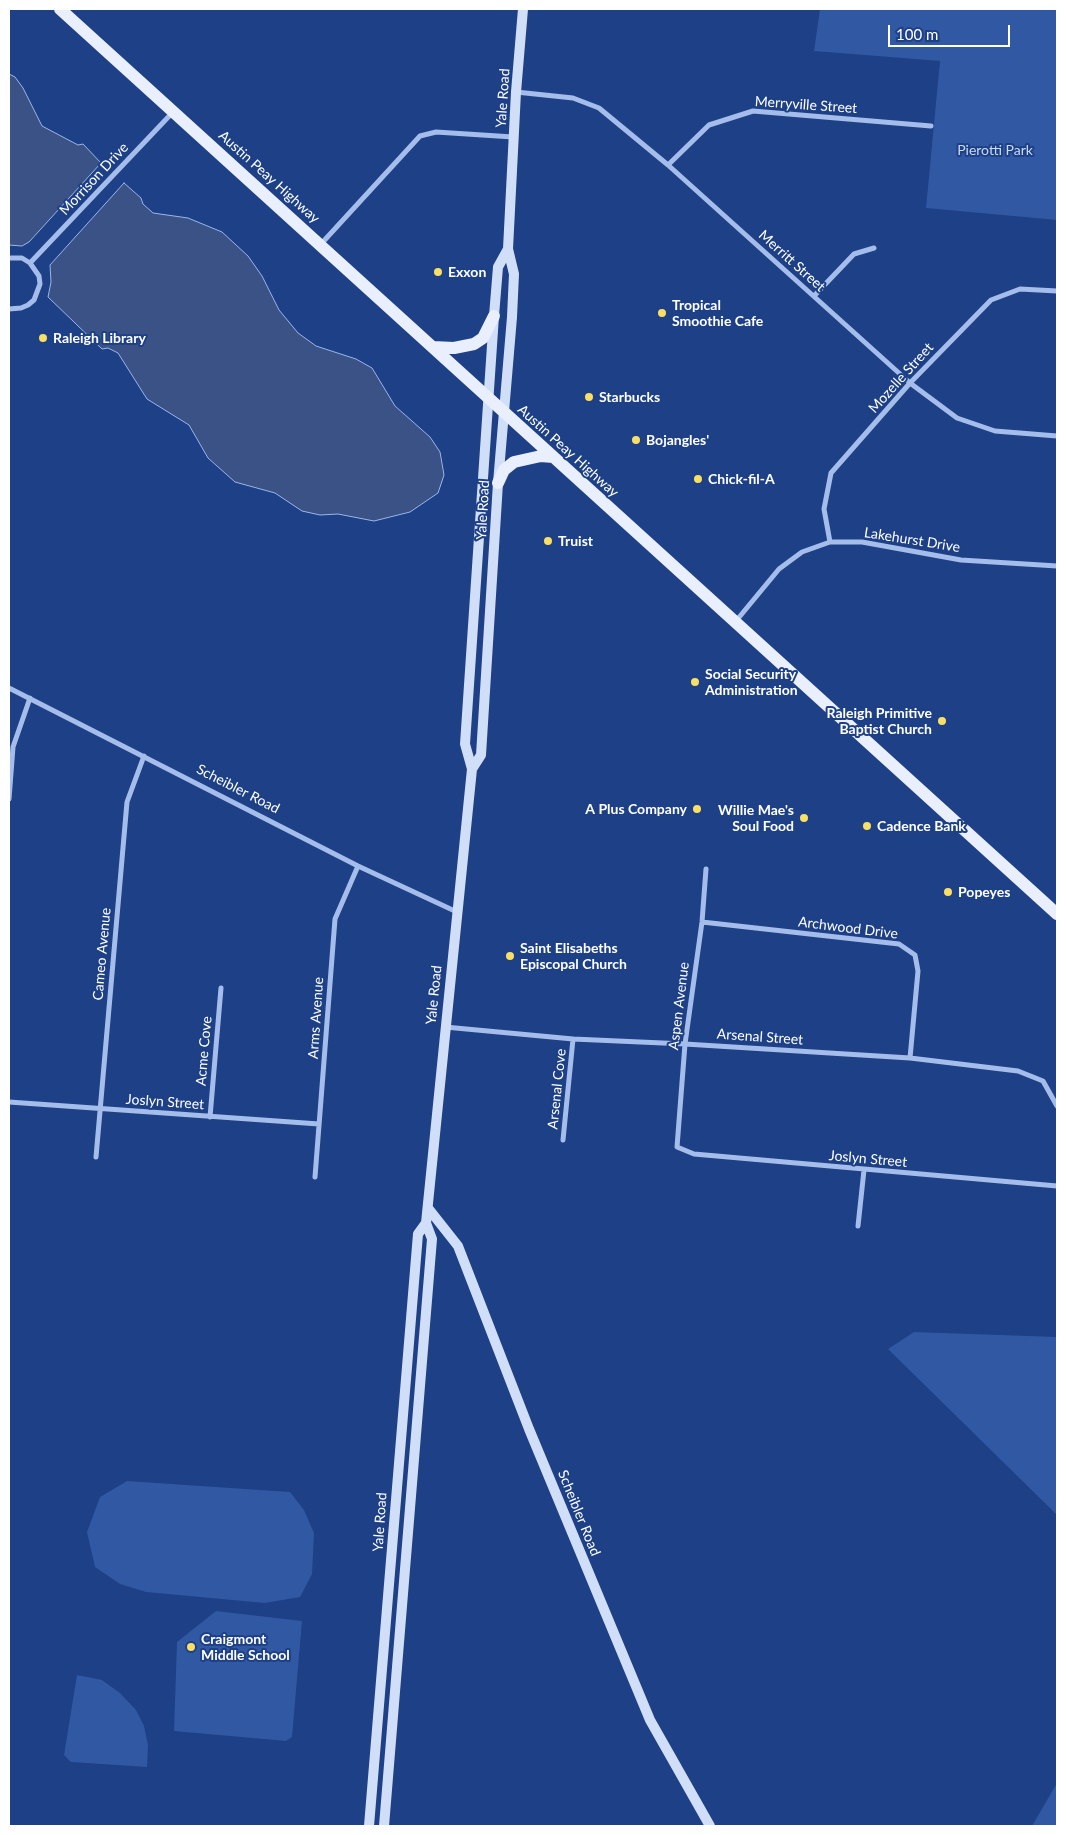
<!DOCTYPE html>
<style>
body{margin:0}
#map{position:relative;width:1066px;height:1835px;overflow:hidden;background:#1d4086;font-family:Lato,sans-serif}
canvas{display:block}
.frame{position:absolute;inset:0;border:10px solid #fff;pointer-events:none}
.scale{position:absolute;left:888px;top:25px;width:122px;height:22px;box-sizing:border-box;border:2px solid #fff;border-top:0;padding-left:6px;font-size:15px;line-height:18px;white-space:nowrap;color:#fff;-webkit-text-stroke:4px #1d4086;paint-order:stroke}
</style>
<div id="map">
<canvas width="1066" height="1835"></canvas>
<div class="frame"></div>
<div class="scale">100 m</div>
</div>
<script>
const context = document.querySelector('canvas').getContext('2d');
context.lineJoin = 'round';
function fillPath(path, color) {
  context.fillStyle = color;
  context.fill(path, 'evenodd');
}
function shape(rows) {
  const path = new Path2D();
  for (const r of rows) {
    path.moveTo(r[0], r[1]);
    for (let i = 2; i < r.length; i += 2) path.lineTo(r[i], r[i + 1]);
  }
  return path;
}
function strokePath(path, color, width, dash) {
  context.strokeStyle = color;
  context.lineWidth = width;
  context.lineCap = dash ? 'butt' : 'round';
  context.setLineDash(dash || []);
  context.stroke(path);
}
function write(font, color, halo, rows, align = 'center') {
  context.font = font + ' Lato,sans-serif';
  context.lineWidth = 4;
  context.setLineDash([]);
  context.textBaseline = 'middle';
  context.strokeStyle = halo;
  context.fillStyle = color;
  for (const [text, x, y, turn = 0] of rows) {
    context.save();
    context.translate(x, y);
    context.rotate((+turn || 0) * Math.PI / 180);
    context.textAlign = isNaN(turn) ? turn : align;
    if (halo) context.strokeText(text, 0, 0);
    context.fillText(text, 0, 0);
    context.restore();
  }
}
const green = shape([
 [820,9,1057,9,1057,220,926,208,940,61,814,51],
 [914,1332,1057,1337,1057,1515,888,1349],
 [127,1481,290,1492,304,1510,314,1533,312,1574,300,1597,265,1603,146,1592,120,1584,95,1567,87,1532,100,1497],
 [216,1611,302,1621,292,1737,286,1741,174,1731,177,1642],
 [77,1675,102,1680,120,1693,136,1710,144,1726,148,1745,147,1767,71,1762,64,1755],
 [1057,1783,1057,1826,1032,1826]
]);
const water = shape([
 [9,74,15,77,23,88,42,126,78,145,83,144,101,163,29,242,22,246,9,245,9,74],
 [124,183,141,198,143,204,153,213,188,218,222,232,248,256,262,276,279,310,298,333,316,346,356,359,372,368,395,406,430,437,440,452,444,475,438,493,410,512,374,521,338,514,320,515,302,511,275,493,235,482,208,458,189,425,147,399,118,353,108,348,102,349,48,297,51,282,50,265,124,183]
]);
const street = shape([
 [516,92,573,98,599,108,668,165,910,383,957,418,995,431,1057,436],
 [668,165,709,125,753,111,931,126],
 [321,244,420,136,436,132,513,137],
 [9,258,22,258,30,263,39,276,40,284,34,300,28,305,21,308,9,309],
 [30,263,173,112],
 [814,296,854,254,874,248],
 [830,542,824,509,831,473,910,383,991,300,1020,289,1057,291],
 [736,621,779,569,802,552,830,542,862,542,961,560,1057,566],
 [9,688,358,866,457,912],
 [9,799,13,747,30,698],
 [706,869,702,922,685,1044,677,1147,694,1154,1057,1186],
 [702,922,899,944,915,955,918,971,910,1058],
 [445,1027,573,1039,685,1044,910,1058,1018,1071,1043,1081,1057,1106],
 [9,1102,319,1124],
 [210,1117,221,988],
 [563,1140,573,1039],
 [96,1157,127,802,144,756],
 [315,1177,335,919,358,866],
 [858,1226,864,1170]
]);
const secondary = shape([
 [472,769,481,755,498,483,512,317,514,274,508,249,516,92,523,9],
 [428,1208,458,1246,529,1429,650,1720,710,1826],
 [369,1826,418,1234,426,1223],
 [384,1826,432,1239,426,1223,472,769,465,744,494,316,498,267,508,249]
]);
const primary = shape([
 [60,9,1057,914],
 [433,347,454,348,474,344,483,338,494,316],
 [498,483,504,470,514,462,541,456,553,457]
]);
const markers = [
 [438,272,5,"#fadf64"],
 [662,313,5,"#fadf64"],
 [43,338,5,"#fadf64"],
 [589,397,5,"#fadf64"],
 [636,440,5,"#fadf64"],
 [698,479,5,"#fadf64"],
 [548,541,5,"#fadf64"],
 [695,682,5,"#fadf64"],
 [942,721,5,"#fadf64"],
 [697,809,5,"#fadf64"],
 [804,818,5,"#fadf64"],
 [867,826,5,"#fadf64"],
 [948,892,5,"#fadf64"],
 [510,956,5,"#fadf64"],
 [191,1647,5,"#fadf64"]
];
const streetNames = [
 ["Yale Road",503,98,-86],
 ["Merryville Street",806,105,4],
 ["Austin Peay Highway",269,177,42],
 ["Morrison Drive",94,179,-47],
 ["Merritt Street",792,261,42],
 ["Mozelle Street",901,378,-48],
 ["Austin Peay Highway",568,451,42],
 ["Yale Road",483,510,-87],
 ["Lakehurst Drive",912,540,9],
 ["Scheibler Road",238,789,27],
 ["Archwood Drive",848,928,7],
 ["Cameo Avenue",102,954,-85],
 ["Yale Road",434,995,-84],
 ["Aspen Avenue",679,1006,-83],
 ["Arms Avenue",316,1018,-86],
 ["Arsenal Street",760,1037,4],
 ["Acme Cove",204,1051,-85],
 ["Arsenal Cove",557,1089,-84],
 ["Joslyn Street",165,1102,4],
 ["Joslyn Street",868,1159,5],
 ["Scheibler Road",579,1513,68],
 ["Yale Road",380,1522,-86]
];
const parkNames = [
 ["Pierotti Park",995,150]
];
const poiNames = [
 ["Exxon",448,272],
 ["Tropical",672,305],
 ["Smoothie Cafe",672,321],
 ["Raleigh Library",53,338],
 ["Starbucks",599,397],
 ["Bojangles'",646,440],
 ["Chick-fil-A",708,479],
 ["Truist",558,541],
 ["Social Security",705,674],
 ["Administration",705,690],
 ["Raleigh Primitive",932,713,"right"],
 ["Baptist Church",932,729,"right"],
 ["A Plus Company",687,809,"right"],
 ["Willie Mae's",794,810,"right"],
 ["Soul Food",794,826,"right"],
 ["Cadence Bank",877,826],
 ["Popeyes",958,892],
 ["Saint Elisabeths",520,948],
 ["Episcopal Church",520,964],
 ["Craigmont",201,1639],
 ["Middle School",201,1655]
];
fillPath(green, '#3158a3');
fillPath(water, '#3a5286');
strokePath(water, '#99b7ec', 1);
strokePath(street, '#a5bdeb', 5);
strokePath(secondary, '#d1def8', 10);
strokePath(primary, '#eaeffe', 12);
for (const [x, y, r, color] of markers) {
  const dot = new Path2D();
  dot.arc(x, y, r, 0, 2 * Math.PI);
  context.fillStyle = color;
  context.fill(dot);
  strokePath(dot, '#1d4086', 2);
}
write('14px', '#fff', '#1d4086', streetNames);
write('14px', '#cadaf8', '#1d4086', parkNames);
write('bold 14px', '#fff', '#1d4086', poiNames, 'left');
</script>
